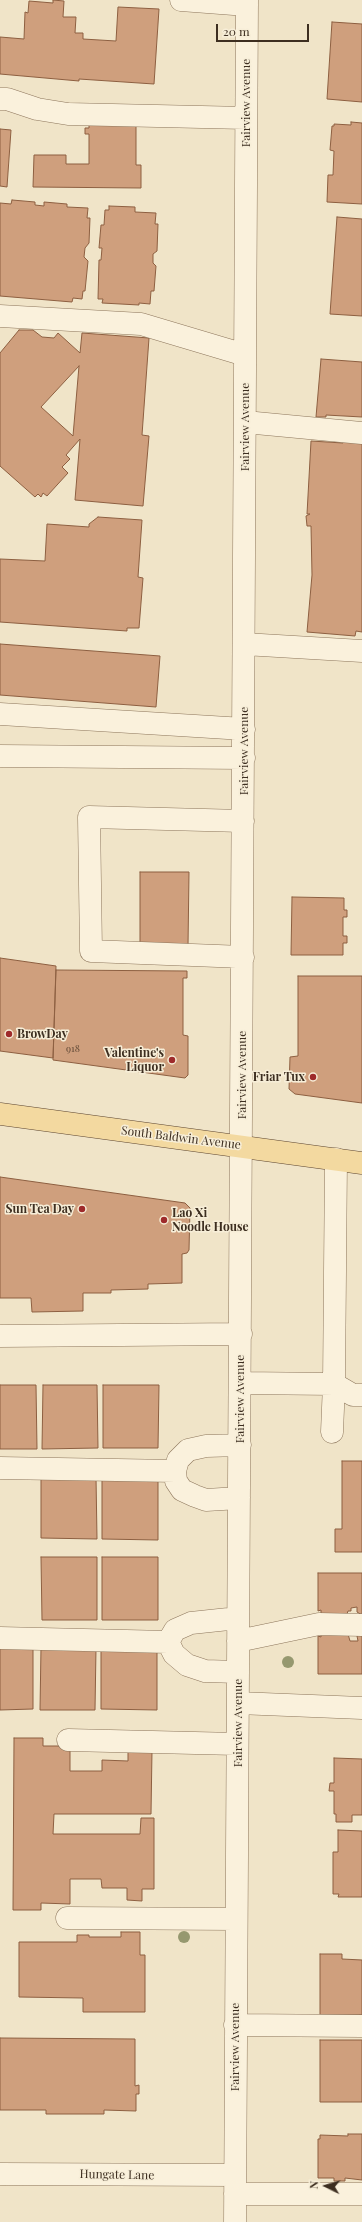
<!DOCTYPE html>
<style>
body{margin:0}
#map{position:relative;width:362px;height:2222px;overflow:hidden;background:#f0e4c8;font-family:"Playfair Display",serif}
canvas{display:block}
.north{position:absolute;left:306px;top:2166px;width:40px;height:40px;-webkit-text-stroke:3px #f7eed8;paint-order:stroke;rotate:275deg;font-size:11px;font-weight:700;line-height:16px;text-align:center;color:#3d2e20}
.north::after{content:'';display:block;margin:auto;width:14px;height:18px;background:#3d2e20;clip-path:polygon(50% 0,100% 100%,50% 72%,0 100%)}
.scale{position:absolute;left:216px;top:24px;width:93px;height:18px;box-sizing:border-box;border:2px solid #3d2e20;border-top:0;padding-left:5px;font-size:12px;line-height:14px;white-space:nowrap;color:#3d2e20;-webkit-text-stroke:3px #f7eed8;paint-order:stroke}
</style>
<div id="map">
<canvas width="362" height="2222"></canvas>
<div class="north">N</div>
<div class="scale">20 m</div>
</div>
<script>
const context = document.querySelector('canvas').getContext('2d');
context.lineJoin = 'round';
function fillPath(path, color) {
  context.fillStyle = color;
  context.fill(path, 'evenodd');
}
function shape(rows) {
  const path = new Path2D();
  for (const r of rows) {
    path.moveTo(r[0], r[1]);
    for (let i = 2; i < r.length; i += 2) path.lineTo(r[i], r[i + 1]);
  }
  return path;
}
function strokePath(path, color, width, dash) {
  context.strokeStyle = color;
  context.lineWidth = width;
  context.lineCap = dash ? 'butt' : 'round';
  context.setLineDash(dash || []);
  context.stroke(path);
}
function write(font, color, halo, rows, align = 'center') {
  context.font = font + ' "Playfair Display",serif';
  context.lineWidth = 3;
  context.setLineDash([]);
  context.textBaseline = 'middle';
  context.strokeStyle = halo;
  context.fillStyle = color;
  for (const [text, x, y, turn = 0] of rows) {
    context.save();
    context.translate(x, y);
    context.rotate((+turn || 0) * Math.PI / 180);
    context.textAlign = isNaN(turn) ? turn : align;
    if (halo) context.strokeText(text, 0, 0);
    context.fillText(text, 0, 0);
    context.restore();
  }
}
const building = shape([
 [53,0,64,1,63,17,76,17,75,33,83,33,83,39,116,41,118,7,159,9,154,84,79,79,79,81,0,74,0,37,24,39,25,12,28,13,29,1,53,3,53,0],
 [332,22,362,24,362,102,327,99,332,22],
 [351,122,362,123,362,204,327,202,328,175,333,175,334,151,330,150,332,126,334,126,334,124,351,125,351,122],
 [89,123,136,123,136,165,141,165,141,188,33,187,34,155,66,155,66,164,89,164,89,134,85,134,85,128,89,128,89,123],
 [0,129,11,130,7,187,0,186,0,129],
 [12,200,35,202,35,205,44,206,44,202,67,204,67,207,88,208,87,218,90,218,89,243,85,248,84,257,88,261,85,291,83,291,82,299,73,298,72,302,0,296,0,203,11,204,12,200],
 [109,206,135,207,135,212,156,213,155,224,158,224,157,251,153,254,153,263,156,266,154,291,151,291,150,304,139,303,139,305,102,303,103,299,98,299,99,260,101,260,102,248,99,248,101,225,104,225,105,210,109,210,109,206],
 [337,217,362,219,362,316,330,314,337,217],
 [19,330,33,330,42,337,54,338,58,333,80,353,82,333,149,338,142,435,149,436,143,506,75,500,80,439,66,455,70,459,62,467,68,473,47,496,43,493,41,497,38,494,35,497,0,466,0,353,19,330],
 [79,366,73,436,41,407,79,366],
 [321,359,362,362,362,417,326,415,326,417,316,417,321,359],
 [343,437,362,438,362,632,356,631,355,636,307,632,312,575,311,526,307,526,306,516,310,514,307,514,311,441,343,443,343,437],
 [98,517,142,520,138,577,143,578,139,628,127,628,127,631,0,622,0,559,45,561,47,524,89,527,89,524,98,517],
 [0,644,160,656,156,707,0,695,0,644],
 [140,872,189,872,188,946,140,946,140,872],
 [292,897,344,898,344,910,347,910,347,917,343,917,343,936,347,936,347,943,343,943,343,955,291,955,292,897],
 [0,958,56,966,53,1058,0,1051,0,958],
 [56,970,187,971,187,978,183,978,183,1035,188,1036,188,1075,185,1078,53,1060,56,970],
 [298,976,362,976,362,1103,295,1094,289,1089,290,1057,298,1056,298,976],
 [0,1177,185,1203,190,1208,189,1250,187,1253,182,1254,182,1283,148,1284,148,1289,111,1290,111,1293,83,1293,83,1311,32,1312,31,1298,0,1298,0,1177],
 [0,1385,36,1385,37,1449,0,1449,0,1385],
 [43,1385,97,1385,98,1448,42,1449,43,1385],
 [103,1385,159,1385,158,1448,103,1448,103,1385],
 [342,1461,362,1461,362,1552,335,1552,335,1529,342,1529,342,1461],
 [41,1477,96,1477,97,1539,41,1538,41,1477],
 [102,1478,158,1478,158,1540,102,1539,102,1478],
 [41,1557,97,1557,97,1620,42,1620,41,1557],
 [102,1557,158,1557,158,1620,102,1620,102,1557],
 [318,1573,362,1573,362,1615,357,1612,357,1607,351,1608,351,1611,348,1611,347,1614,321,1614,321,1610,318,1611,318,1573],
 [321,1634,348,1634,350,1641,358,1641,357,1636,362,1634,362,1674,318,1674,318,1636,321,1637,321,1634],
 [0,1648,33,1648,33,1709,0,1710,0,1648],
 [41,1648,96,1648,95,1710,40,1710,41,1648],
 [101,1649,157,1650,157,1710,101,1709,101,1649],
 [14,1738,43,1738,43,1746,70,1746,70,1771,102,1771,102,1760,128,1761,128,1750,152,1750,151,1814,54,1814,53,1834,140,1834,141,1818,154,1818,154,1889,142,1889,142,1901,127,1900,127,1888,102,1888,101,1879,70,1879,70,1904,41,1903,41,1910,13,1910,14,1738],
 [334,1758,362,1759,362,1815,352,1815,352,1822,336,1822,336,1814,334,1814,334,1791,329,1791,330,1783,334,1783,334,1758],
 [338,1830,362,1831,362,1897,338,1897,339,1894,333,1894,333,1852,338,1852,338,1830],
 [121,1932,140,1932,140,1955,145,1955,145,2012,83,2012,83,1998,19,1997,19,1942,77,1942,77,1935,89,1935,89,1937,121,1937,121,1932],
 [320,1954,342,1954,342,1959,362,1960,362,2015,320,2015,320,1954],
 [0,2038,135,2039,135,2086,139,2085,139,2094,136,2094,136,2111,104,2110,104,2114,46,2114,46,2110,0,2110,0,2038],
 [320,2040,362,2040,362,2102,320,2102,320,2040],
 [348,2134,362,2134,362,2180,345,2178,345,2181,334,2181,334,2178,318,2178,318,2139,320,2139,320,2135,348,2136,348,2134]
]);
const minor = shape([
 [181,0,247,5],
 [0,99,7,99,37,109,68,114,246,118],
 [0,316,141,324,245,355],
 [245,422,362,433],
 [244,644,362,651],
 [0,714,244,729],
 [0,756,244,758],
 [243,957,91,951,89,817,243,821],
 [0,1336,241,1334],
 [240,1383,334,1384,336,1159],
 [332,1432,334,1384,353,1395,362,1395],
 [0,1468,175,1471],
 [239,1498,206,1500,195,1496,182,1490,176,1481,175,1471,178,1460,188,1450,206,1446,240,1445],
 [0,1638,168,1642],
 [238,1641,319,1624,362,1625],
 [238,1672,205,1671,187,1665,174,1654,168,1642,175,1630,191,1623,238,1618],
 [238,1703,362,1708],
 [68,1740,237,1744],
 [67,1918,236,1919],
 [235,2025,362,2026],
 [0,2174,234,2175],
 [235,2194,362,2194],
 [235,2222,247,0]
]);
const major = shape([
 [0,1114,362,1163]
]);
const trees = [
 [288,1662],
 [184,1937]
];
const markers = [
 [9,1034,4,"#9e2a2b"],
 [172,1060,4,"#9e2a2b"],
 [313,1077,4,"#9e2a2b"],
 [82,1209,4,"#9e2a2b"],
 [164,1220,4,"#9e2a2b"]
];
const numberNames = [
 ["918",73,1049]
];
const streetNames = [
 ["Fairview Avenue",246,103,-90],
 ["Fairview Avenue",245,427,-90],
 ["Fairview Avenue",244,751,-90],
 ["Fairview Avenue",242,1075,-90],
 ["South Baldwin Avenue",181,1138,7],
 ["Fairview Avenue",240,1399,-90],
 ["Fairview Avenue",238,1723,-90],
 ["Fairview Avenue",235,2047,-90],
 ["Hungate Lane",117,2175,1]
];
const poiNames = [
 ["BrowDay",17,1034,"left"],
 ["Valentine's",164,1053],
 ["Liquor",164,1067],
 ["Friar Tux",305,1077],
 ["Sun Tea Day",74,1209],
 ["Lao Xi",172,1213,"left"],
 ["Noodle House",172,1227,"left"]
];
fillPath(building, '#cf9f7d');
strokePath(building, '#8d5f41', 1);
strokePath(minor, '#8d765c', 23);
strokePath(major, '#5b4430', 23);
strokePath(minor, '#faf1dc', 22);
strokePath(major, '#f3d9a0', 22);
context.fillStyle = '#96986f';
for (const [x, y] of trees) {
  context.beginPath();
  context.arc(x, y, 6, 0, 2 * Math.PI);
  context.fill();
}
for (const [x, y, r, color] of markers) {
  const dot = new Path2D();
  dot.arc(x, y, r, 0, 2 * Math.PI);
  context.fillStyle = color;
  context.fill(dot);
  strokePath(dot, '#f7eed8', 1.5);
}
write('10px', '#624a37', null, numberNames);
write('12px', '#3d2e20', '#f7eed8', streetNames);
write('bold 12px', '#3d2e20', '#f7eed8', poiNames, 'right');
</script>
